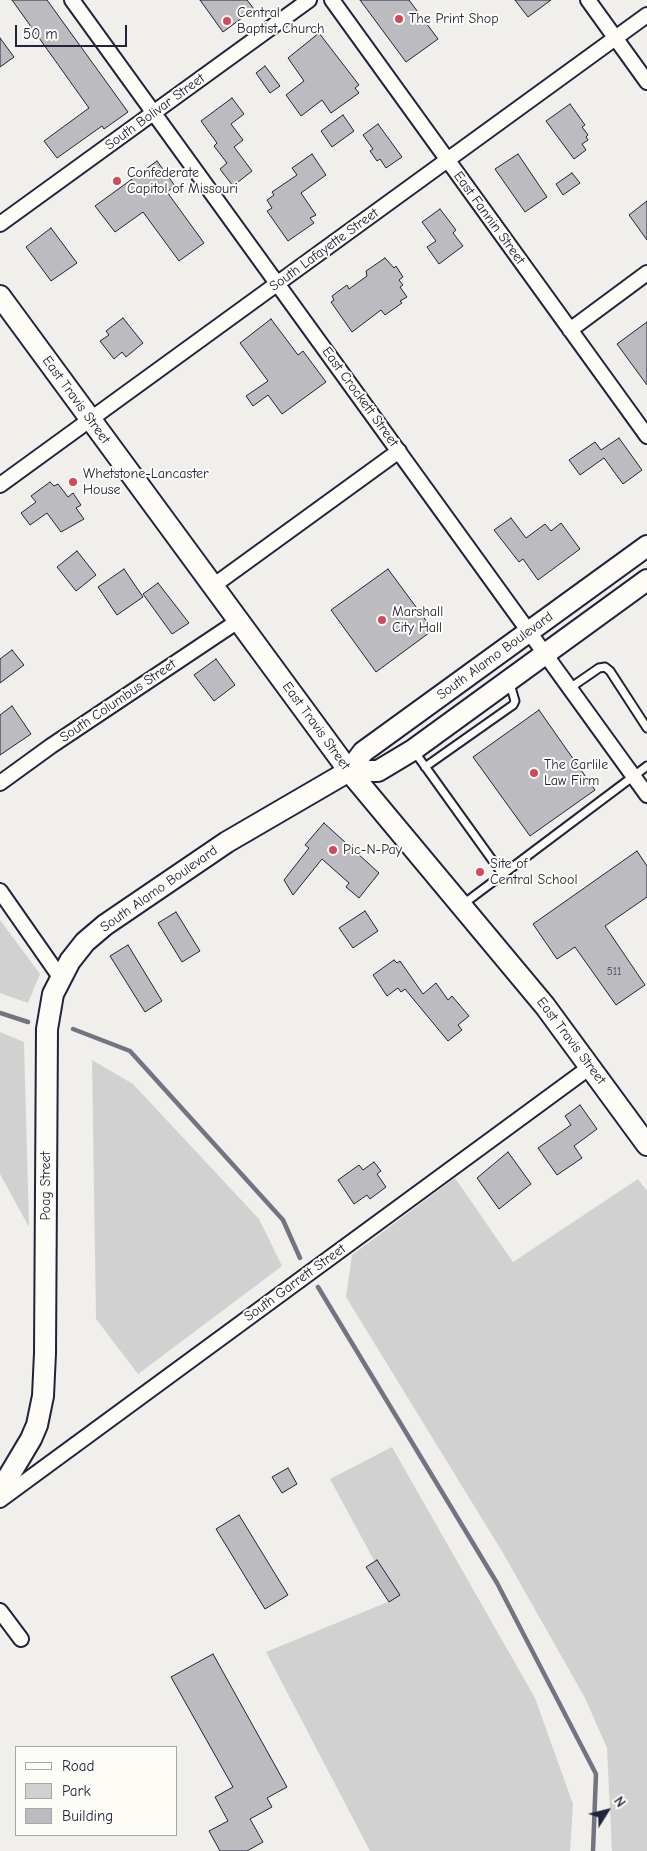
<!DOCTYPE html>
<style>
body{margin:0}
#map{position:relative;width:647px;height:1851px;overflow:hidden;background:#f0efec;font-family:"Comic Neue",sans-serif}
canvas{display:block}
.legend{position:absolute;left:15px;top:1746px;width:162px;height:90px;box-sizing:border-box;background:#fdfcf7;border:1px solid #a5a5ac;margin:0;padding:6px 9px;list-style:none;font-size:15px;color:#22223b}
.legend li{display:flex;align-items:center;gap:10px;height:25px}
.legend b{width:25px;border:1px solid #a5a5ac}
.north{position:absolute;left:582px;top:1786px;width:50px;height:50px;-webkit-text-stroke:4px #fdfcf7;paint-order:stroke;rotate:54deg;font-size:14px;font-weight:700;line-height:20px;text-align:center;color:#22223b}
.north::after{content:'';display:block;margin:auto;width:18px;height:22px;background:#22223b;clip-path:polygon(50% 0,100% 100%,50% 72%,0 100%)}
.scale{position:absolute;left:15px;top:25px;width:112px;height:22px;box-sizing:border-box;border:2px solid #22223b;border-top:0;padding-left:6px;font-size:15px;line-height:18px;white-space:nowrap;color:#22223b;-webkit-text-stroke:4px #fdfcf7;paint-order:stroke}
</style>
<div id="map">
<canvas width="647" height="1851"></canvas>
<ul class="legend">
<li><b style="height:6px;background:#fdfcf7"></b>Road</li>
<li><b style="height:14px;background:#d2d1d1"></b>Park</li>
<li><b style="height:14px;background:#bcbcc0"></b>Building</li>
</ul>
<div class="north">N</div>
<div class="scale">50 m</div>
</div>
<script>
const context = document.querySelector('canvas').getContext('2d');
context.lineJoin = 'round';
function fillPath(path, color) {
  context.fillStyle = color;
  context.fill(path, 'evenodd');
}
function shape(rows) {
  const path = new Path2D();
  for (const r of rows) {
    path.moveTo(r[0], r[1]);
    for (let i = 2; i < r.length; i += 2) path.lineTo(r[i], r[i + 1]);
  }
  return path;
}
function strokePath(path, color, width, dash) {
  context.strokeStyle = color;
  context.lineWidth = width;
  context.lineCap = dash ? 'butt' : 'round';
  context.setLineDash(dash || []);
  context.stroke(path);
}
function write(font, color, halo, rows, align = 'center') {
  context.font = font + ' "Comic Neue",sans-serif';
  context.lineWidth = 4;
  context.setLineDash([]);
  context.textBaseline = 'middle';
  context.strokeStyle = halo;
  context.fillStyle = color;
  for (const [text, x, y, turn = 0] of rows) {
    context.save();
    context.translate(x, y);
    context.rotate((+turn || 0) * Math.PI / 180);
    context.textAlign = isNaN(turn) ? turn : align;
    if (halo) context.strokeText(text, 0, 0);
    context.fillText(text, 0, 0);
    context.restore();
  }
}
const green = shape([
 [0,920,40,974,28,1003,0,993],
 [0,1032,24,1042,29,1227,0,1174],
 [92,1060,133,1084,259,1219,282,1266,138,1374,96,1319],
 [455,1178,513,1262,638,1179,647,1191,647,1851,612,1851,607,1748,585,1698,503,1553,346,1297,352,1255],
 [392,1447,535,1698,573,1804,570,1851,370,1851,266,1652,395,1599,330,1479]
]);
const stream = shape([
 [0,1013,28,1022],
 [73,1029,130,1051,283,1220,300,1258],
 [318,1287,497,1583,596,1774,593,1851]
]);
const building = shape([
 [12,0,47,0,128,112,104,129,102,126,57,158,44,141,89,108,12,0],
 [200,0,247,0,254,9,223,32,200,0],
 [360,0,409,0,438,39,406,62,360,0],
 [515,0,551,0,528,17,515,0],
 [319,33,359,85,355,88,359,93,331,113,322,100,301,116,286,95,304,81,288,58,319,33],
 [0,38,14,57,0,67,0,38],
 [265,66,280,86,270,93,256,73,265,66],
 [232,98,244,114,231,124,243,140,234,147,252,171,233,186,220,169,227,163,214,146,217,143,201,121,232,98],
 [570,104,585,125,582,127,588,135,586,137,588,140,582,144,586,150,574,159,546,121,570,104],
 [343,115,354,131,332,147,321,131,343,115],
 [378,124,402,157,386,168,380,159,377,161,370,151,373,149,363,135,378,124],
 [312,154,326,175,301,193,316,215,310,218,314,223,288,241,267,211,272,208,267,200,274,195,272,192,297,175,292,168,312,154],
 [518,154,547,197,525,212,495,169,518,154],
 [157,161,175,186,167,192,204,243,179,261,143,212,115,232,95,206,157,161],
 [572,173,580,183,563,195,556,184,572,173],
 [647,201,647,240,629,215,647,201],
 [440,209,456,230,453,233,463,246,439,264,427,247,436,241,422,222,440,209],
 [51,228,77,263,51,281,26,247,51,228],
 [385,258,394,268,396,266,403,277,399,280,403,285,400,287,407,297,400,301,402,303,385,315,381,310,352,332,331,302,334,300,332,296,347,285,349,289,367,276,366,271,385,258],
 [123,318,143,343,126,357,122,352,114,359,100,341,109,335,106,331,123,318],
 [271,319,298,355,303,351,326,382,282,414,268,395,253,406,246,396,268,381,240,343,271,319],
 [647,322,647,385,617,344,647,322],
 [619,438,642,470,623,484,604,458,580,475,569,460,595,442,601,450,619,438],
 [50,482,54,486,58,484,68,497,73,493,81,505,76,508,84,519,61,532,47,513,30,525,21,513,36,502,31,496,50,482],
 [511,518,526,538,545,524,551,531,561,523,580,549,538,580,523,559,519,562,494,530,511,518],
 [77,551,96,575,76,591,57,567,77,551],
 [124,569,143,597,117,615,98,587,124,569],
 [388,569,433,630,376,672,331,610,388,569],
 [158,583,189,623,172,634,143,594,158,583],
 [12,650,24,665,0,683,0,659,12,650],
 [216,659,235,685,214,701,194,675,216,659],
 [12,706,31,734,0,755,0,715,12,706],
 [539,710,595,790,530,836,473,757,539,710],
 [324,823,379,873,359,898,346,887,349,883,322,859,293,895,284,880,309,848,305,845,324,823],
 [637,851,647,866,647,897,605,926,645,985,616,1005,575,947,557,959,533,924,637,851],
 [365,911,378,931,353,948,339,928,365,911],
 [176,912,200,951,182,962,158,923,176,912],
 [128,945,162,1001,145,1012,110,956,128,945],
 [394,960,397,963,400,961,423,994,436,983,448,1000,452,996,469,1016,458,1025,462,1030,448,1041,405,989,401,992,398,988,387,996,373,975,394,960],
 [580,1105,597,1129,574,1146,582,1158,557,1175,538,1148,571,1125,565,1116,580,1105],
 [508,1152,531,1184,499,1209,477,1178,508,1152],
 [374,1162,381,1171,377,1174,386,1187,370,1199,367,1195,354,1204,338,1180,359,1165,363,1170,374,1162],
 [288,1468,297,1484,282,1493,272,1477,288,1468],
 [239,1515,288,1595,265,1609,216,1529,239,1515],
 [377,1560,400,1595,389,1602,366,1567,377,1560],
 [213,1654,287,1787,267,1798,272,1807,250,1819,263,1842,247,1851,220,1851,209,1831,228,1821,215,1797,233,1787,171,1677,213,1654]
]);
const lane = shape([
 [570,688,599,668,605,667,610,671,647,728],
 [414,751,503,875],
 [425,767,513,705,515,701,510,684],
 [462,905,647,766]
]);
const street = shape([
 [72,0,647,795],
 [332,0,647,436],
 [588,0,647,82],
 [0,224,309,0],
 [570,330,647,273],
 [0,485,647,15],
 [213,586,399,451],
 [0,783,51,746,238,621],
 [0,891,60,977],
 [0,1500,590,1067],
 [0,1611,21,1639]
]);
const secondary = shape([
 [0,296,349,771,545,1006,647,1145],
 [349,771,378,771,413,750,647,580],
 [0,1491,31,1439,37,1425,43,1396,45,1353,47,1029,53,994,70,961,85,942,105,925,227,842,349,771,363,752,647,546]
]);
const markers = [
 [399,19,5,"#d1495b"],
 [227,21,5,"#d1495b"],
 [117,181,5,"#d1495b"],
 [73,482,5,"#d1495b"],
 [382,620,5,"#d1495b"],
 [534,773,5,"#d1495b"],
 [333,850,5,"#d1495b"],
 [480,872,5,"#d1495b"]
];
const numberNames = [
 ["511",614,972]
];
const poiNames = [
 ["Central",237,13],
 ["Baptist Church",237,29],
 ["The Print Shop",409,19],
 ["Confederate",127,173],
 ["Capitol of Missouri",127,189],
 ["Whetstone-Lancaster",83,474],
 ["House",83,490],
 ["Marshall",392,612],
 ["City Hall",392,628],
 ["The Carlile",544,765],
 ["Law Firm",544,781],
 ["Pic-N-Pay",343,850],
 ["Site of",490,864],
 ["Central School",490,880]
];
const streetNames = [
 ["South Bolivar Street",155,112,-36],
 ["East Fannin Street",489,218,54],
 ["South Lafayette Street",324,250,-36],
 ["East Crockett Street",360,397,54],
 ["East Travis Street",76,400,54],
 ["South Alamo Boulevard",495,656,-36],
 ["South Columbus Street",118,701,-34],
 ["East Travis Street",316,726,54],
 ["South Alamo Boulevard",159,889,-35],
 ["East Travis Street",571,1041,53],
 ["Poag Street",46,1186,-90],
 ["South Garrett Street",295,1283,-36]
];
fillPath(green, '#d2d1d1');
strokePath(stream, '#737381', 4.5);
fillPath(building, '#bcbcc0');
strokePath(building, '#22223b', 1);
strokePath(lane, '#22223b', 11);
strokePath(street, '#22223b', 18);
strokePath(secondary, '#22223b', 24);
strokePath(lane, '#fdfcf7', 7);
strokePath(street, '#fdfcf7', 14);
strokePath(secondary, '#fdfcf7', 20);
for (const [x, y, r, color] of markers) {
  const dot = new Path2D();
  dot.arc(x, y, r, 0, 2 * Math.PI);
  context.fillStyle = color;
  context.fill(dot);
  strokePath(dot, '#fdfcf7', 2);
}
write('11px', '#48485c', null, numberNames);
write('14px', '#22223b', '#fdfcf7', poiNames, 'left');
write('14px', '#22223b', '#fdfcf7', streetNames);
</script>
